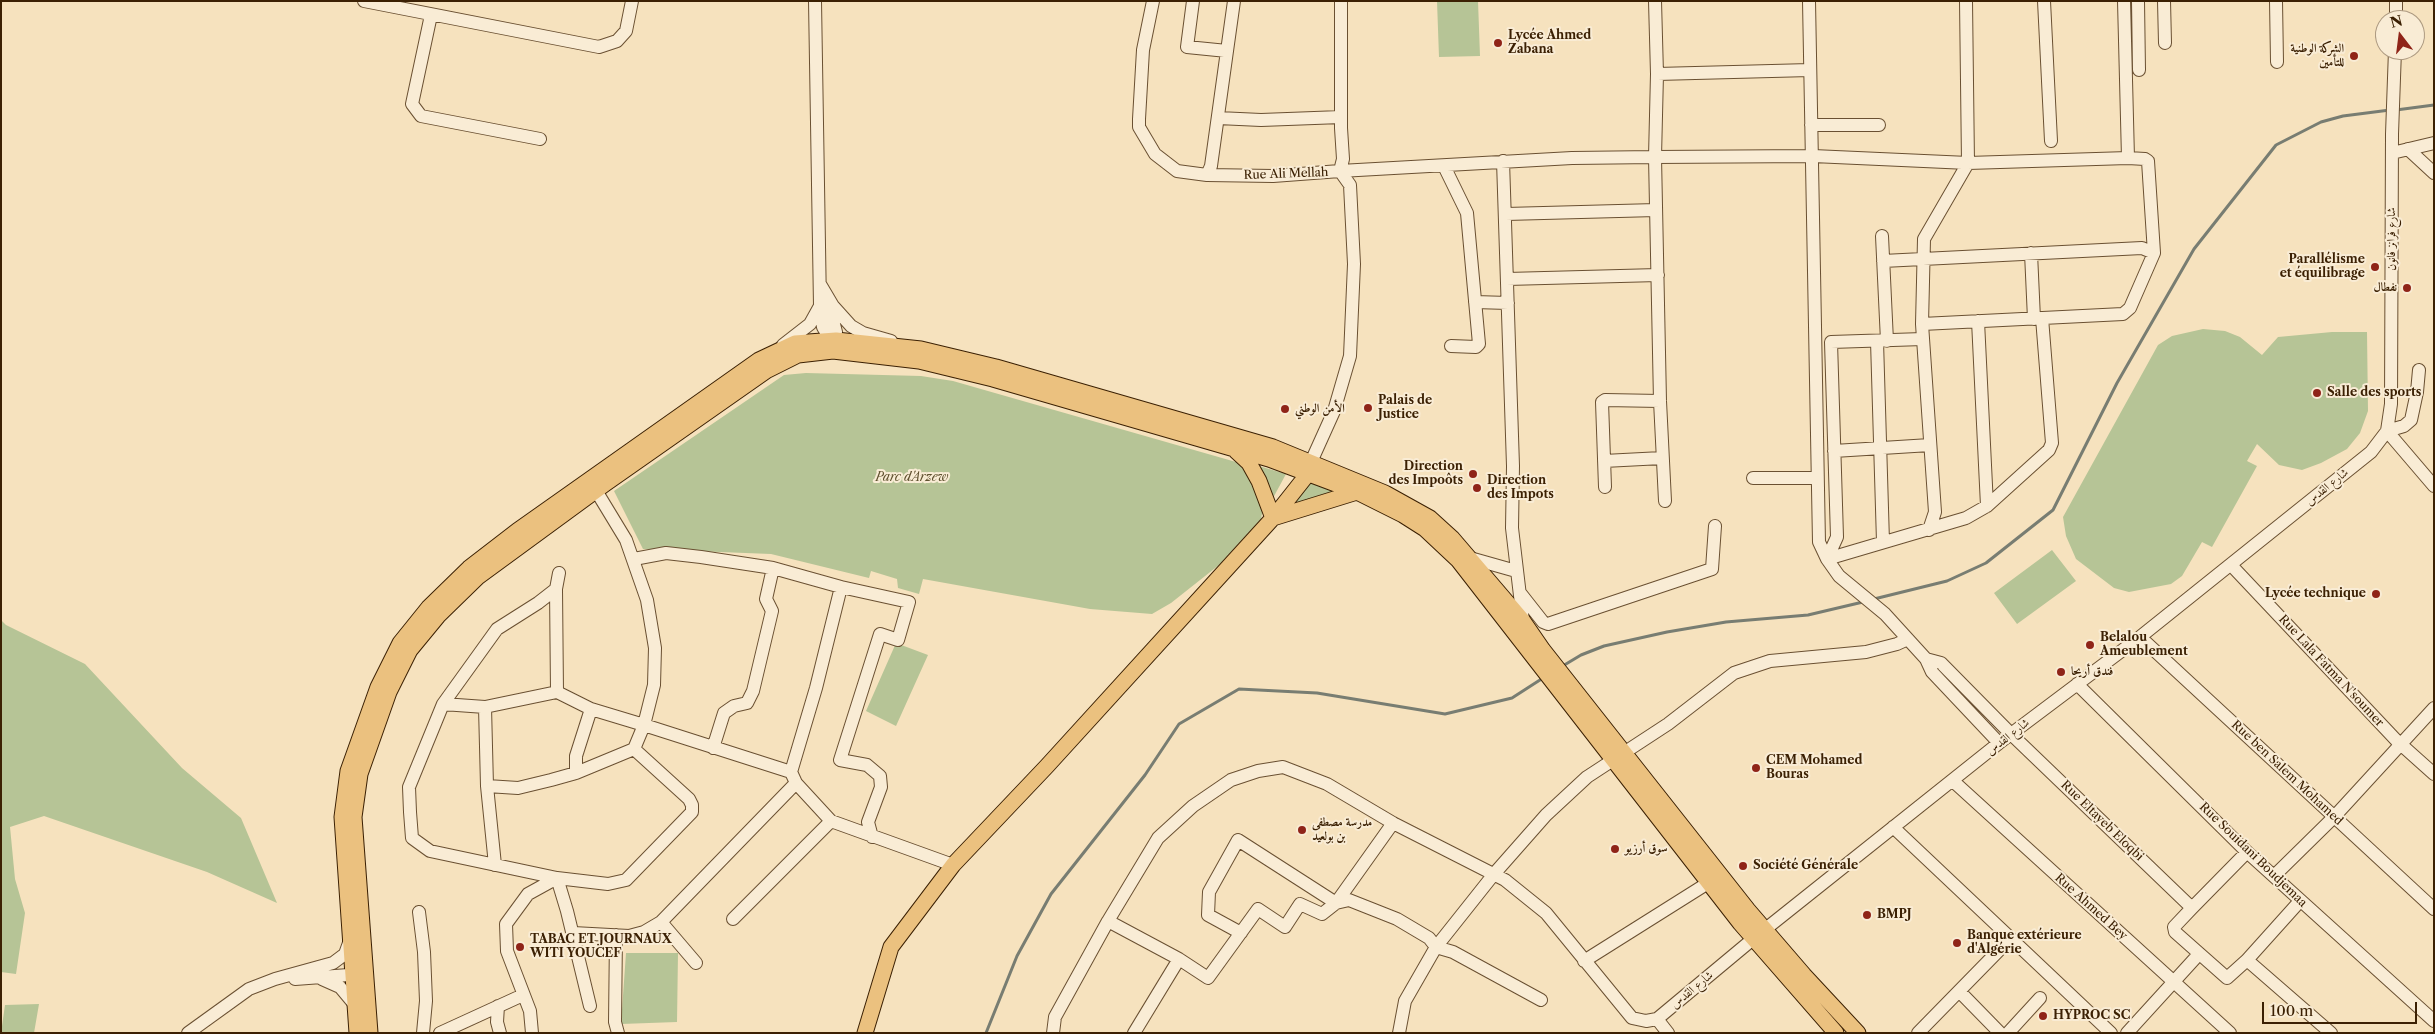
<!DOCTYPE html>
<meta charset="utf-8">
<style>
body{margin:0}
#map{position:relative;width:2435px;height:1034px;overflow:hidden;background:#f6e2be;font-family:"Libre Caslon Text",serif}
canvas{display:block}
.frame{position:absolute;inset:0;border:2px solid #3b2003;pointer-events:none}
.north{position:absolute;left:2375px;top:10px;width:50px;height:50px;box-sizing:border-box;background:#f9ecd5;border:1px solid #ad9a81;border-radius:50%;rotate:345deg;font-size:14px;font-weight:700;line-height:20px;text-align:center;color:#3b2003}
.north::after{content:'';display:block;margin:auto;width:18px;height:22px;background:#8f2418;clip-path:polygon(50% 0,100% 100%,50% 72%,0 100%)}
.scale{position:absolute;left:2262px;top:1002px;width:155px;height:22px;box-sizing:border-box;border:2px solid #3b2003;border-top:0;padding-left:6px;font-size:15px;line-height:18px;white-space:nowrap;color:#3b2003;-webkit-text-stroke:4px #f9ecd5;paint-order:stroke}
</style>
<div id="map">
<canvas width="2435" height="1034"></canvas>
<div class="frame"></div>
<div class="north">N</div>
<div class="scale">100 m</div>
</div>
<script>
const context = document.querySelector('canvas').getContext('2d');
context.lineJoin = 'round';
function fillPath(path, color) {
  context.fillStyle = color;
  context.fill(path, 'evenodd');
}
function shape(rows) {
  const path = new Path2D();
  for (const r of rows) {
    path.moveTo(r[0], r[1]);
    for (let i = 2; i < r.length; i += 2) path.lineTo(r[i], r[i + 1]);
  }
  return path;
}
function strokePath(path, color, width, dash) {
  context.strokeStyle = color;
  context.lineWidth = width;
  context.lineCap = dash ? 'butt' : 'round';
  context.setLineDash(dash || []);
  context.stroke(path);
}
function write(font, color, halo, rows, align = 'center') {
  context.font = font + ' "Libre Caslon Text",Amiri,serif';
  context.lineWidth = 4;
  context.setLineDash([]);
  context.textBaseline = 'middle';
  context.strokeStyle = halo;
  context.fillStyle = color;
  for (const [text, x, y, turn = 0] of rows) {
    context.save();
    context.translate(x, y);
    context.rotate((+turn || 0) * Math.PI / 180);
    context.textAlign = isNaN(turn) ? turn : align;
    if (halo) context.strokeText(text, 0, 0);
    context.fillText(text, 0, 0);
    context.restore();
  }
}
const green = shape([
 [1437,1,1478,1,1480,56,1439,57],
 [2203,329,2225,331,2240,337,2262,355,2278,337,2332,332,2367,332,2368,411,2360,433,2347,449,2321,463,2302,470,2279,465,2257,444,2247,461,2257,466,2212,547,2202,542,2182,576,2171,584,2129,592,2114,588,2076,559,2066,536,2063,517,2158,345,2172,336],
 [806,373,921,376,953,381,1236,462,1254,478,1264,502,1261,519,1219,565,1171,603,1152,614,1090,609,923,579,919,594,898,588,897,579,871,571,869,578,771,554,643,549,614,491,784,375],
 [1259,466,1286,474,1273,498],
 [1307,481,1338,490,1295,504],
 [2052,550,2076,581,2017,624,1994,593],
 [1,620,6,625,85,664,182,768,241,818,277,903,207,872,44,816,10,827,15,879,25,913,16,974,1,972],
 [896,643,928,655,896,726,866,711],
 [626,953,678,953,677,1022,621,1024],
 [39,1004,34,1033,1,1033,5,1005]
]);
const stream = shape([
 [2396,110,2434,105],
 [1874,599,1947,581,1986,563,2053,510,2117,383,2194,249,2276,145,2321,122,2343,116,2390,110],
 [1561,667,1581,655,1604,646,1667,632,1726,622,1808,615,1863,602],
 [986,1033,1017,956,1051,894,1145,775,1179,724,1239,689,1317,693,1445,714,1512,698,1543,678]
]);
const minor = shape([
 [364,1,599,47,617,41,626,31,632,1],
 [1153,1,1143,50,1139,119,1139,127,1155,154,1177,171,1207,175,1273,176,1340,171,1350,185,1354,264,1350,356,1334,411,1311,462],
 [1193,1,1187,47,1227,51,1211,166,1207,175],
 [1341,1,1341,128,1343,159,1340,171,1572,158,1655,157,1813,156,1968,163,2128,158,2145,159,2148,161,2154,253,2130,308,2123,314,1922,324],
 [1655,1,1657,74,1655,157,1660,401,1665,501],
 [1809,1,1819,542,1827,559,1839,576,1885,614,1926,659,1932,672,1999,743],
 [2044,1,2051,141],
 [2124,1,2128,158],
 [2138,1,2139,70],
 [2164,1,2165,43],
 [2276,1,2277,62],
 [431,15,412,104,421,116,540,139],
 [2396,20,2396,1],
 [1227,51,1234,1],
 [1657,74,1810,70],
 [1218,118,1261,120,1341,117],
 [1811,125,1879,125],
 [2408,149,2434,173],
 [2392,153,2434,143],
 [1503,161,1513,466,1512,528,1523,621],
 [1444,166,1467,213,1479,344,1476,347,1451,346],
 [1506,214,1656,210],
 [1882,236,1887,341],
 [2031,253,2034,319],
 [1883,261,2142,248,2154,253],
 [1507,279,1658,275],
 [820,284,833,306,851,326,863,333,891,341],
 [1475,302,1508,303],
 [829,305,836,332,831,340],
 [820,310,823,327,831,340,832,347],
 [1978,321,1987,506],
 [1877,341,1883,542],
 [783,345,810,324,820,306,815,1],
 [2419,370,2417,392,2411,420,2404,426,2387,431,2434,486],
 [1834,451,1930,445],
 [1604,461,1662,458],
 [1753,478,1817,478],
 [592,484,626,540,647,600,655,648,654,685,644,725,791,772,796,783,831,821,953,865],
 [1605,487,1602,402,1605,400,1660,401],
 [1929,530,1935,512,1922,324,1924,239,1968,163,1966,1],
 [1470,558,1516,571],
 [634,559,666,553,701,557,773,568,841,587,816,688,791,772],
 [1827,559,1966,518,1987,506,2049,450,2052,443,2042,318],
 [1827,559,1837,537,1831,342,1923,339],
 [2231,565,2396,740,2434,774],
 [841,587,909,602,898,640,880,634,840,760,867,765,880,776,881,787,868,822,872,837],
 [556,589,538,603,497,629,443,704,409,787,410,812,412,838,430,851,557,878,567,911,590,1006],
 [1521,594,1543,622,1548,624,1712,569,1715,526],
 [2140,637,2434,909],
 [1926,659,1941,663,2011,734,2192,908],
 [2077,684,2247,852,2434,1021],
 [443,704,485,707],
 [713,748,724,713,734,706,747,703,753,691,772,611,766,599,773,568],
 [576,773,576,756,591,709],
 [1953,781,2230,1033],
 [487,786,518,788,551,780,576,773,634,749],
 [1893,827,2111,1033],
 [2247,852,2192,908,2174,927,2175,932,2227,978,2247,960,2300,901],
 [495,865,487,786,485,707,557,692],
 [2275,875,2334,817,2434,708],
 [419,912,424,952,426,1001,423,1033],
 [733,919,831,821],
 [1108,921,1179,959],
 [573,933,629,936,644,932,661,922],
 [1241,933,1208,915,1209,892,1238,840,1336,903,1393,823],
 [616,935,615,1022,618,1033],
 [2247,960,2331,1033],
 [1584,961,1708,883],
 [696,963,661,922,796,783],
 [295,979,362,974],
 [322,979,340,987,355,1005],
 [1959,991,2000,1033],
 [498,1006,497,1022,500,1033],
 [1657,1019,1668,1033],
 [188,1033,249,989,275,979,333,963,345,954,350,940],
 [440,1033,523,995],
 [532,1033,530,1011,507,951,506,924,528,894,557,878,608,884,626,880,692,812,692,805,689,799,634,749,644,725,591,709,557,692,556,589,559,573],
 [1053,1033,1055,1017,1108,921,1158,838,1193,806,1231,780,1258,771,1283,767,1327,784,1393,823,1505,880,1546,913,1632,1018,1646,1021,1657,1019,1753,939,1999,743,2140,637,2371,452,2387,431,2391,404,2392,134,2395,50],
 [1134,1033,1179,959,1208,978,1258,909,1285,927,1300,904,1322,914,1336,903,1349,900,1397,919,1429,938,1436,947,1494,874,1546,815,1587,777,1668,724,1734,673,1770,661,1866,652,1897,644,1908,639],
 [1399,1033,1405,1001,1436,947,1453,952,1541,1000],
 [1918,1033,2010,939],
 [2008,1033,2040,998],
 [2127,1033,2199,954]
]);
const major = shape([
 [1236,451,1249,463,1259,481,1273,518,1357,492],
 [357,1033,342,817,348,771,378,687,400,643,429,607,469,568,517,531,759,360,795,343,836,340,921,349,996,367,1273,447,1385,493,1430,518,1452,538,1523,621,1543,650,1748,910,1804,975,1858,1033],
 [370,1033,354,817,360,774,389,692,410,650,438,616,478,577,605,484,766,371,798,355,833,351,919,361,993,379,1269,459,1357,492,1403,515,1425,529,1458,560,1740,923,1836,1033],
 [865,1033,891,947,953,865,1047,766,1273,518,1307,475,1311,464]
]);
const markers = [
 [1498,43,5,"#8f2418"],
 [2354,56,5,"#8f2418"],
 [2375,267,5,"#8f2418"],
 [2407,288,5,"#8f2418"],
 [2317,393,5,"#8f2418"],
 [1368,408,5,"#8f2418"],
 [1285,409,5,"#8f2418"],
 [1473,474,5,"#8f2418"],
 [1477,488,5,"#8f2418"],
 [2376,594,5,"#8f2418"],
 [2090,645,5,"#8f2418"],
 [2061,672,5,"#8f2418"],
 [1756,768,5,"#8f2418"],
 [1302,830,5,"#8f2418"],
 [1615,849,5,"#8f2418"],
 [1743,866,5,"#8f2418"],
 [1867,915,5,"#8f2418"],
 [1957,943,5,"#8f2418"],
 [520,947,5,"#8f2418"],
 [2043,1016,5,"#8f2418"]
];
const poiNames = [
 ["Lycée Ahmed",1508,36],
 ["Zabana",1508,50],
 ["الشركة الوطنية",2344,49,"right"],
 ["للتأمين",2344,63,"right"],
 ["Parallélisme",2365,260,"right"],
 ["et équilibrage",2365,274,"right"],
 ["نفطال",2397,288,"right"],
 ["Salle des sports",2327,393],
 ["Palais de",1378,401],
 ["Justice",1378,415],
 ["الأمن الوطني",1295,409],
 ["Direction",1463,467,"right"],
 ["des Impoôts",1463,481,"right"],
 ["Direction",1487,481],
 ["des Impots",1487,495],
 ["Lycée technique",2366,594,"right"],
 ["Belalou",2100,638],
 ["Ameublement",2100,652],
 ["فندق أريحا",2071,672],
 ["CEM Mohamed",1766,761],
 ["Bouras",1766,775],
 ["مدرسة مصطفى",1312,823],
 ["بن بولعيد",1312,837],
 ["سوق أرزيو",1625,849],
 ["Société Générale",1753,866],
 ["BMPJ",1877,915],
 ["Banque extérieure",1967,936],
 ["d'Algérie",1967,950],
 ["TABAC ET JOURNAUX",530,940],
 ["WITI YOUCEF",530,954],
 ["HYPROC SC",2053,1016]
];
const streetNames = [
 ["Rue Ali Mellah",1286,174,-2],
 ["شارع فرانز فانون",2392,239,-90],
 ["شارع القدس",2327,487,-39],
 ["Rue Lala Fatma N'soumer",2331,671,47],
 ["شارع القدس",2008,737,-38],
 ["Rue ben Salem Mohamed",2287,773,43],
 ["Rue Eltayeb Eloqbi",2102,821,44],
 ["Rue Souidani Boudjemaa",2253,855,44],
 ["Rue Ahmed Bey",2091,907,42],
 ["شارع القدس",1692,990,-40]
];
const parkNames = [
 ["Parc d'Arzew",912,478]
];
fillPath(green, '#b6c496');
strokePath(stream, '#787d72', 3);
strokePath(minor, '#6a5032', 14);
strokePath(major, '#3b2003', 17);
strokePath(minor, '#f9ecd5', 12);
strokePath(major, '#ebc17f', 15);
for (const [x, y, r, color] of markers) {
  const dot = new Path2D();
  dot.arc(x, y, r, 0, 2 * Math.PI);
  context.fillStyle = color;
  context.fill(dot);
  strokePath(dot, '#f9ecd5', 2);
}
write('bold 12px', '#3b2003', '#f9ecd5', poiNames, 'left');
write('12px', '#3b2003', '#f9ecd5', streetNames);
write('italic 12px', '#60512f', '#f9ecd5', parkNames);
</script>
